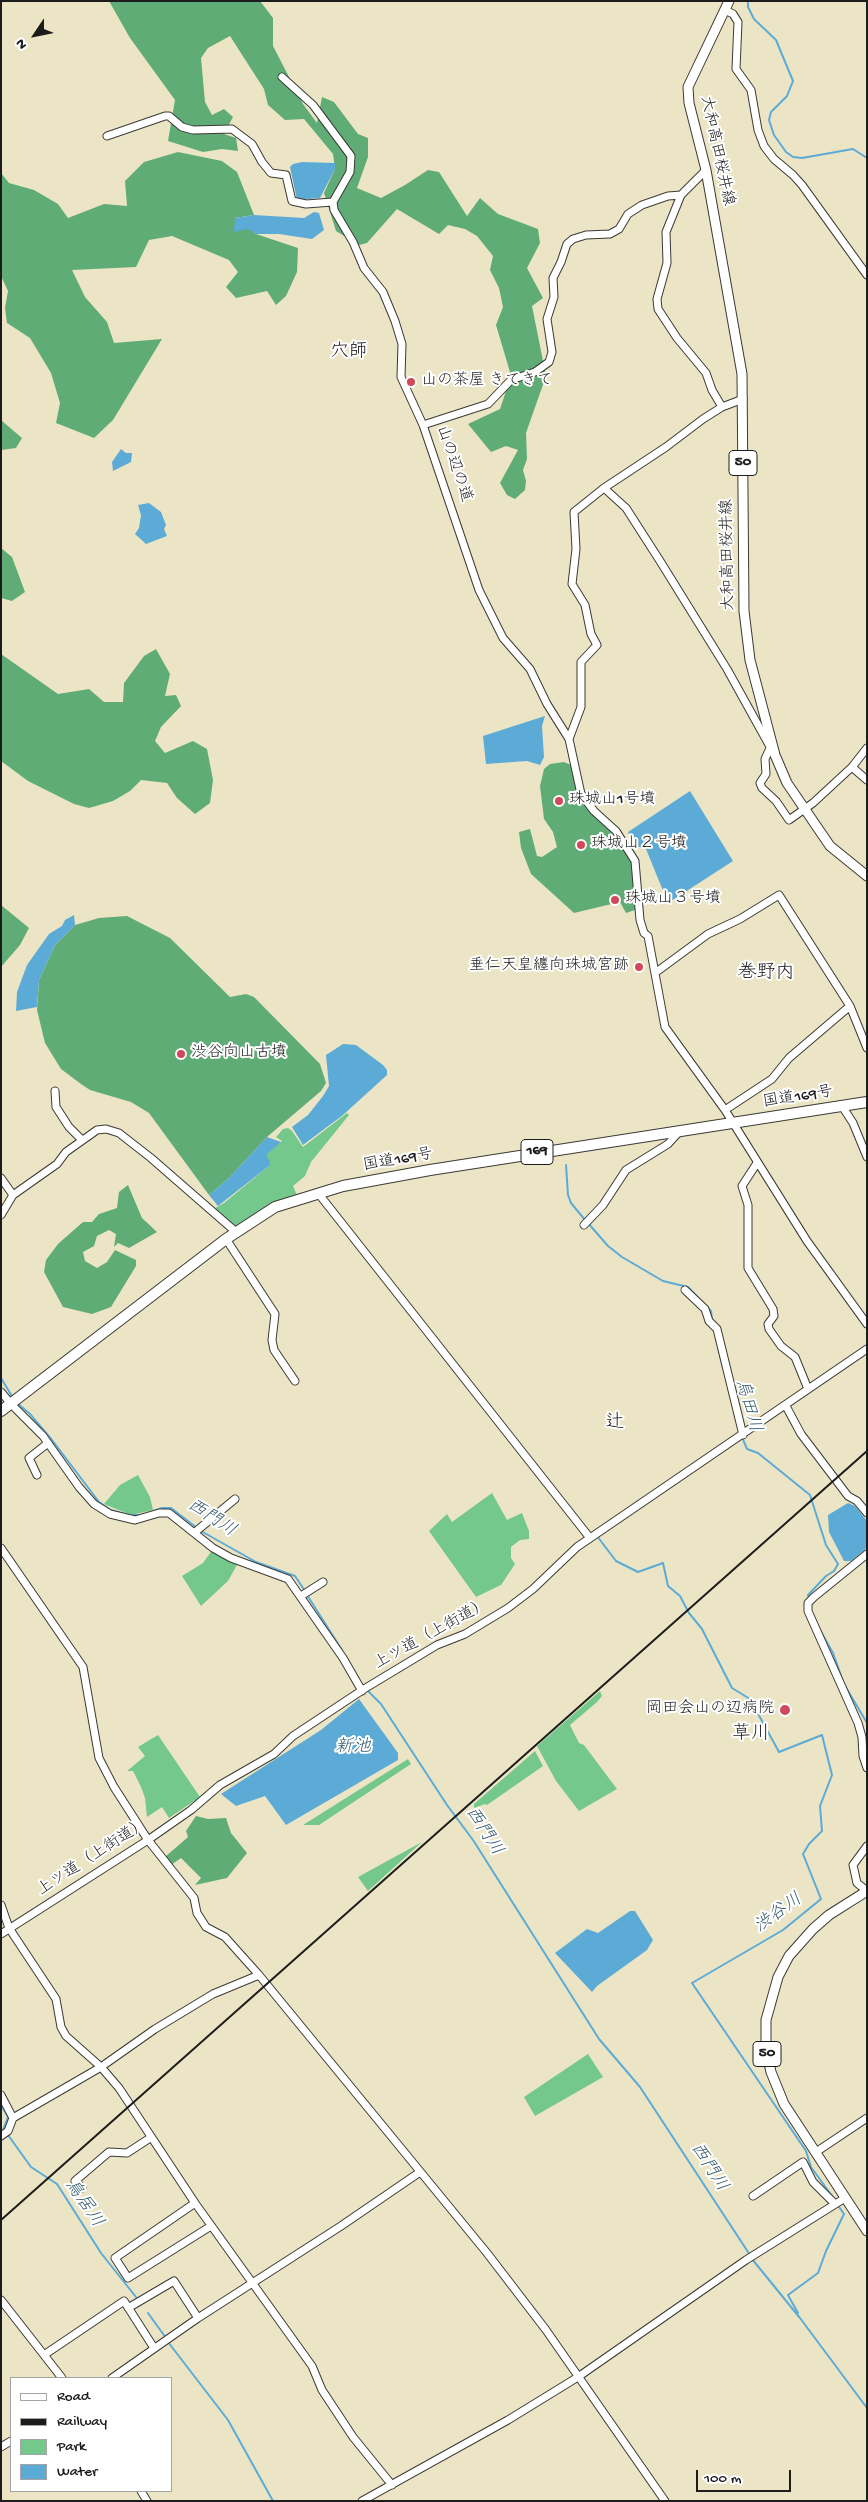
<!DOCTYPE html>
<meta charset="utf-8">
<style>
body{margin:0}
#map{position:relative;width:868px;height:2502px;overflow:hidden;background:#ece5c5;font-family:"Gochi Hand",sans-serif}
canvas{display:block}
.frame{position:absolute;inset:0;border:2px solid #1c1c1c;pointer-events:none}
.legend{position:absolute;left:10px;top:2377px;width:162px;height:115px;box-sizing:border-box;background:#fff;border:1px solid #a4a4a4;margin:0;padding:6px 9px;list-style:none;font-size:15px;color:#1c1c1c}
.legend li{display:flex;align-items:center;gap:10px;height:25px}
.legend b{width:25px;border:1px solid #a4a4a4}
.north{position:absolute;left:10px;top:10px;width:50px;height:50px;-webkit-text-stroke:4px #fff;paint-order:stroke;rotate:236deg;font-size:14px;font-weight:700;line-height:20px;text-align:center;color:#1c1c1c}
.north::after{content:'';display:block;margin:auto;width:18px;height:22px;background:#1c1c1c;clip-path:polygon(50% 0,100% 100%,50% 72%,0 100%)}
.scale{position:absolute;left:696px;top:2470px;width:95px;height:22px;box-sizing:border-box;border:2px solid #1c1c1c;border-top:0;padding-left:6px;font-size:15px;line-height:18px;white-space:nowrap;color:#1c1c1c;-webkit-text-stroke:4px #fff;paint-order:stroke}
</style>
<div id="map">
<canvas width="868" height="2502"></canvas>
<div class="frame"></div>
<ul class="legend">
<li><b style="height:6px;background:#fff"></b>Road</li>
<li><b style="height:6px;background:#1c1c1c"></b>Railway</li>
<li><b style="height:14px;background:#74c88b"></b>Park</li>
<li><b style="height:14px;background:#5cabd6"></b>Water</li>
</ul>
<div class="north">N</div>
<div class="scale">100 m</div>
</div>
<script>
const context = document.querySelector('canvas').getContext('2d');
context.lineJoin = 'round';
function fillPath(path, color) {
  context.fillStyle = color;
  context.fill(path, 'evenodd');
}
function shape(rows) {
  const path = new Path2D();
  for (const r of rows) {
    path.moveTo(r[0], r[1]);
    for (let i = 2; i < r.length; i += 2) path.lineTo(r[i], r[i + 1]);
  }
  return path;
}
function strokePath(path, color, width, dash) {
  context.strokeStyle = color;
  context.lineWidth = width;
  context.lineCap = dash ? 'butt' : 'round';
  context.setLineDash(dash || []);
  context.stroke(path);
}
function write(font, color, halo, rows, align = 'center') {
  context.font = font + ' "Gochi Hand","Klee One",sans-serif';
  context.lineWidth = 4;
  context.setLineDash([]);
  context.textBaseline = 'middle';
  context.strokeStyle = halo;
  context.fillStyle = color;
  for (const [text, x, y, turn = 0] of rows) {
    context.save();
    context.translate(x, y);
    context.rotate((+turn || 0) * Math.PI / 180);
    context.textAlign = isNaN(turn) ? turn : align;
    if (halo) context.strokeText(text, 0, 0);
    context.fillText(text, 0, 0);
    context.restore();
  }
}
const green = shape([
 [347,1113,349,1115,311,1162,305,1176,293,1186,297,1195,277,1203,236,1229,217,1211,215,1208,224,1203,269,1166,265,1155,282,1141,276,1137,283,1129,288,1128,292,1131,303,1147],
 [138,1475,150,1497,153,1510,131,1515,104,1504,120,1485],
 [492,1493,507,1520,522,1513,529,1531,529,1539,520,1540,511,1547,511,1558,515,1564,501,1585,476,1597,429,1531,447,1514,452,1522],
 [213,1549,238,1563,228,1581,201,1606,182,1576,203,1563],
 [600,1691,602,1696,597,1702,570,1725,579,1743,584,1745,617,1789,579,1811,556,1781,537,1746],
 [158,1735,200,1797,169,1818,162,1807,147,1817,145,1798,141,1787,133,1771,127,1771,145,1756,138,1747],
 [535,1751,543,1766,487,1805,485,1804,474,1808,474,1804],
 [408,1759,411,1764,319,1825,303,1825],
 [422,1842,368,1891,358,1877],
 [588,2054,603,2077,535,2116,524,2097]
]);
const forest = shape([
 [109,1,260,1,273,18,273,46,303,104,317,123,322,97,334,102,358,134,368,138,368,157,357,188,381,198,405,185,428,170,439,172,467,216,480,198,498,214,538,229,540,243,527,268,543,298,532,306,546,376,526,433,527,459,523,470,526,481,525,490,515,499,507,495,500,483,518,450,506,446,491,452,468,424,500,409,506,391,513,382,496,325,503,307,499,288,490,270,493,256,477,236,465,229,448,225,439,234,397,209,367,243,359,245,336,231,324,193,335,169,333,154,304,119,285,120,268,105,264,89,230,36,208,48,201,58,205,102,212,115,224,109,233,117,224,134,236,138,238,151,222,149,203,152,168,141,175,100,130,38],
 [178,152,222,161,237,172,254,215,235,218,256,234,298,248,297,272,286,296,276,305,267,291,236,298,226,287,238,272,229,260,172,236,149,240,136,267,72,270,85,297,107,322,114,343,162,339,113,420,94,438,56,423,60,403,51,373,30,338,7,323,5,308,8,291,1,276,1,173,9,183,34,190,58,204,68,218,104,204,127,206,125,181,144,162],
 [1,420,22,438,16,448,1,450],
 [1,548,12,557,25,592,12,601,1,598],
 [156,649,170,674,165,696,176,695,181,706,161,727,155,741,165,753,193,741,207,749,213,780,210,803,195,814,177,798,167,783,141,780,130,791,113,801,89,808,74,804,28,781,1,761,1,654,58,694,89,689,104,702,123,702,124,683,144,656],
 [564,762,571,765,581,800,592,814,609,827,631,858,635,872,635,910,626,913,620,902,574,913,531,874,521,848,519,832,530,829,537,856,542,857,557,847,553,832,544,819,540,786,544,769,550,764],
 [1,905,29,928,20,945,1,967],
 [127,916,170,938,230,997,246,994,254,997,320,1064,326,1083,321,1091,267,1137,229,1178,209,1195,149,1113,131,1102,90,1090,81,1084,61,1069,45,1043,37,1010,39,980,55,945,75,925,99,918],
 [128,1185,142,1218,157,1232,129,1248,118,1243,114,1247,116,1234,109,1230,97,1236,94,1246,83,1252,85,1261,97,1268,107,1262,115,1250,136,1260,136,1266,111,1307,92,1314,63,1307,44,1272,46,1260,58,1244,83,1222,92,1222,99,1214,117,1208,119,1192],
 [196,1816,208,1819,226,1818,231,1833,247,1853,227,1878,195,1885,201,1878,181,1858,171,1865,165,1857,188,1837,186,1831]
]);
const water = shape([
 [302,162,335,163,335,169,320,198,297,200,290,167,293,164],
 [314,212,319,213,324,230,312,239,279,234,256,234,248,229,234,232,235,218,254,215,304,218],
 [121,449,126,453,132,453,131,462,113,471,112,462],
 [149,503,161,512,166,525,164,529,167,536,146,544,135,534,139,528,141,515,138,505],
 [545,716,542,726,544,757,540,765,527,761,486,764,483,736],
 [690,791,733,861,668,903,646,849,633,845,628,832],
 [74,915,75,925,55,945,39,980,37,1007,16,1011,17,992,27,965,49,934,62,926,65,920],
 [343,1044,356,1045,383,1065,387,1070,387,1075,343,1115,303,1145,292,1127,308,1115,323,1096,329,1086,326,1055],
 [267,1137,281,1142,266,1155,270,1161,269,1166,218,1206,209,1195,229,1178],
 [848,1503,855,1506,867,1521,867,1548,851,1561,844,1561,829,1532,828,1515],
 [359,1699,398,1753,398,1760,286,1825,265,1796,236,1806,221,1794,321,1730],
 [630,1911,635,1911,653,1940,647,1950,597,1986,592,1992,555,1953,587,1929,598,1933]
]);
const stream = shape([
 [748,1,748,7,754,19,776,40,793,81,787,96,771,112,769,120,774,135,786,152,793,157,802,158,853,149,867,158],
 [566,1165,568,1195,571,1203,585,1220],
 [588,1223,608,1246,622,1257,663,1281,688,1287,711,1311,712,1319],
 [716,1338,723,1368],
 [1,1378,13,1398],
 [17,1403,30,1414,52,1440,99,1502,111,1510,128,1515,140,1515],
 [742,1437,747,1449,758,1453,810,1495,826,1545,838,1564,834,1571,826,1576,808,1595,809,1598],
 [154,1511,162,1508,171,1508,197,1528],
 [201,1531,256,1562,295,1576,305,1591],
 [597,1536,616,1561,638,1572,663,1563,668,1586,680,1596,689,1613,702,1629,732,1688,750,1699,779,1752,822,1735,832,1775,820,1806,822,1831,809,1844,803,1854,821,1899,783,1930,692,1983,806,2151,811,2167,832,2196],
 [307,1595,342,1650],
 [820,1630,833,1653,844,1684,867,1723],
 [367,1690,381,1704,447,1805,473,1840,599,2039,640,2087,750,2255],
 [1,2105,8,2117,3,2130,5,2132],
 [8,2135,31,2167,57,2184,101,2253,136,2297],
 [752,2259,800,2318,867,2408],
 [148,2313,166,2338],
 [798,2313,788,2295,818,2273,826,2251,844,2214,837,2204],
 [168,2342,228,2420,273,2501]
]);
const minor = shape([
 [727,11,733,14,738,22,736,69,751,90,758,130,764,146,774,159,793,175,802,185,867,275],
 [282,77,313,105,351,156,350,172,333,202,334,210,353,242,364,268,383,292,395,321,402,344,401,377,423,425,479,590,503,638,530,669,547,704,569,739,581,794,594,811,616,831,635,861,640,920,644,933,648,936,665,1027,725,1110,807,1241,867,1324],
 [107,136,165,116,169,116,182,127,193,130,232,129,252,144,262,162,271,173,286,175,292,201,306,204,333,202],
 [681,195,666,232,667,263,657,299,658,309,677,338,706,373,712,390,722,407],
 [423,425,488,404,511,380,535,372,549,362,552,352,547,319,554,297,553,278,561,262,567,244,573,239,586,235,610,234,619,229,628,214,642,205,668,196,681,195,706,170],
 [604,488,626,508,660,561,727,669,773,752],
 [569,739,581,707,581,662,597,645,591,634,585,605,572,584,576,549,574,512,604,488,666,447,703,419,722,407,743,399],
 [770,748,765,759,766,774,760,783,762,788,776,801,789,820,813,803,852,767,867,748],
 [852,767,867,780],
 [655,973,708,934,740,919,779,895,850,1006,867,1048],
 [55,1091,56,1107,69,1127,82,1140],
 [842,1106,853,1123,867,1157],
 [725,1110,772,1079,789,1058,850,1006],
 [757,1163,742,1186,748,1205,748,1268,773,1309,774,1316,768,1324,769,1329,781,1346,795,1357,808,1389],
 [1,1178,13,1195],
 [318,1193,590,1538],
 [1,1215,13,1195,57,1164,66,1152,97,1130,106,1129,119,1133,151,1158,236,1232],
 [584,1225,603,1205,626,1170,668,1144,679,1132],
 [226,1239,275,1314,272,1340,274,1350,295,1381],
 [685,1290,705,1309,709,1321,717,1329,743,1435],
 [1,1392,11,1404,43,1436,79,1487,94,1504,110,1514,135,1520,159,1513,169,1513,213,1548,231,1558,288,1579,343,1658,362,1691],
 [786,1406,801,1434,848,1496,857,1501,867,1513],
 [37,1475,29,1458,48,1443],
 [194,1533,235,1499],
 [1,1548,83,1667,99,1758,114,1787,148,1840,194,1898,197,1913,206,1927,225,1937,259,1975,487,2253,546,2330,665,2501],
 [867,1554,814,1597,808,1603,808,1611,858,1723,862,1737,863,1756,867,1768],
 [301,1596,323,1582],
 [867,1846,853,1865,857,1883,867,1891],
 [1,1905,9,1928,56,1999,61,2027,66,2036,101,2067,119,2088,195,2203,312,2366,322,2390,353,2437,392,2485],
 [1,1934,148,1840,191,1810,220,1785,274,1754,293,1736,364,1689,437,1645,465,1634,508,1608,533,1589,577,1547,867,1349],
 [1,2095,13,2118],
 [1,2136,8,2131,13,2118,101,2067,155,2029,213,1994,259,1975],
 [816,2152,867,2118],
 [82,2188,75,2181,109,2152,127,2153,150,2138],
 [753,2196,803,2162,813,2182,835,2204],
 [195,2203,115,2258,128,2278,211,2226],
 [1,2300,62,2378],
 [128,2308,174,2281,198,2318],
 [44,2355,124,2301,154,2348],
 [112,2378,198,2318,341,2226,420,2172],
 [1,2447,11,2441],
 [141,2491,147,2501],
 [362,2501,508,2420,578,2377,746,2260,845,2198]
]);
const major = shape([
 [729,1,688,87,689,103,706,170,742,374,744,611,750,660,775,755,787,783,830,846,867,876],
 [867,1891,829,1915,813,1929,789,1956,778,1977,766,2020,766,2049,771,2072,784,2104,867,2231]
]);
const highway = shape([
 [1,1411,226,1239,275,1207,343,1186,430,1170,867,1102]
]);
const rail = shape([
 [1,2220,867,1451]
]);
const markers = [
 [411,382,5,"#d1495b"],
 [559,801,5,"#d1495b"],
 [581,845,5,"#d1495b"],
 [615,900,5,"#d1495b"],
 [639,967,5,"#d1495b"],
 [181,1054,5,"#d1495b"],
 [785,1710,6,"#d1495b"]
];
const shields = [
 [743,463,28],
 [537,1152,32],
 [767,2054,28]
];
const shieldNames = [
 ["50",743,463],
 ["169",537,1152],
 ["50",767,2054]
];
const streetNames = [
 ["大和高田桜井線",716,151,78],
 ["山の辺の道",453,464,71],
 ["大和高田桜井線",729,555,-91],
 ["国道169号",798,1098,-9],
 ["国道169号",398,1161,-10],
 ["上ツ道（上街道）",432,1635,-29],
 ["上ツ道（上街道）",93,1858,-33]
];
const poiNames = [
 ["山の茶屋 きてきて",421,382],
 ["珠城山1号墳",569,801],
 ["珠城山２号墳",591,845],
 ["珠城山３号墳",625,900],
 ["垂仁天皇纏向珠城宮跡",629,967,"right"],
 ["渋谷向山古墳",191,1054],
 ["岡田会山の辺病院",774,1710,"right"]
];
const waterNames = [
 ["烏田川",747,1406,74],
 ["西門川",211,1519,33],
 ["新池",353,1748],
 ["西門川",483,1832,57],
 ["渋谷川",779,1914,-36],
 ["西門川",708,2168,57],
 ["鳥居川",83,2204,56]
];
const quarterNames = [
 ["穴師",349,353],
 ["巻野内",766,974],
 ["辻",615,1424],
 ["草川",751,1735]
];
fillPath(green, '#74c88b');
fillPath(forest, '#5fac77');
fillPath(water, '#5cabd6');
strokePath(stream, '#5cabd6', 2);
strokePath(minor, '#3b3a35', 9);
strokePath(major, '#3b3a35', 11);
strokePath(highway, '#3b3a35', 12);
strokePath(minor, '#fff', 7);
strokePath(major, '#fff', 9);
strokePath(highway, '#fff', 10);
strokePath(rail, '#1c1c1c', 2);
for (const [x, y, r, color] of markers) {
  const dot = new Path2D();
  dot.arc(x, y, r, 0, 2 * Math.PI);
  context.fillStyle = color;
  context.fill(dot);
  strokePath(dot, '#fff', 2);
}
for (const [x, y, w] of shields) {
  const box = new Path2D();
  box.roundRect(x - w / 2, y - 12.5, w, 25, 4);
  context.fillStyle = '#fff';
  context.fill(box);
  strokePath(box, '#1c1c1c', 1);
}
write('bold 15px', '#1c1c1c', null, shieldNames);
write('16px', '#1c1c1c', '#fff', streetNames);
write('16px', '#1c1c1c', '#fff', poiNames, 'left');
write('italic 18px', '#395c70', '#fff', waterNames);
write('19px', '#1c1c1c', '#fff', quarterNames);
</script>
